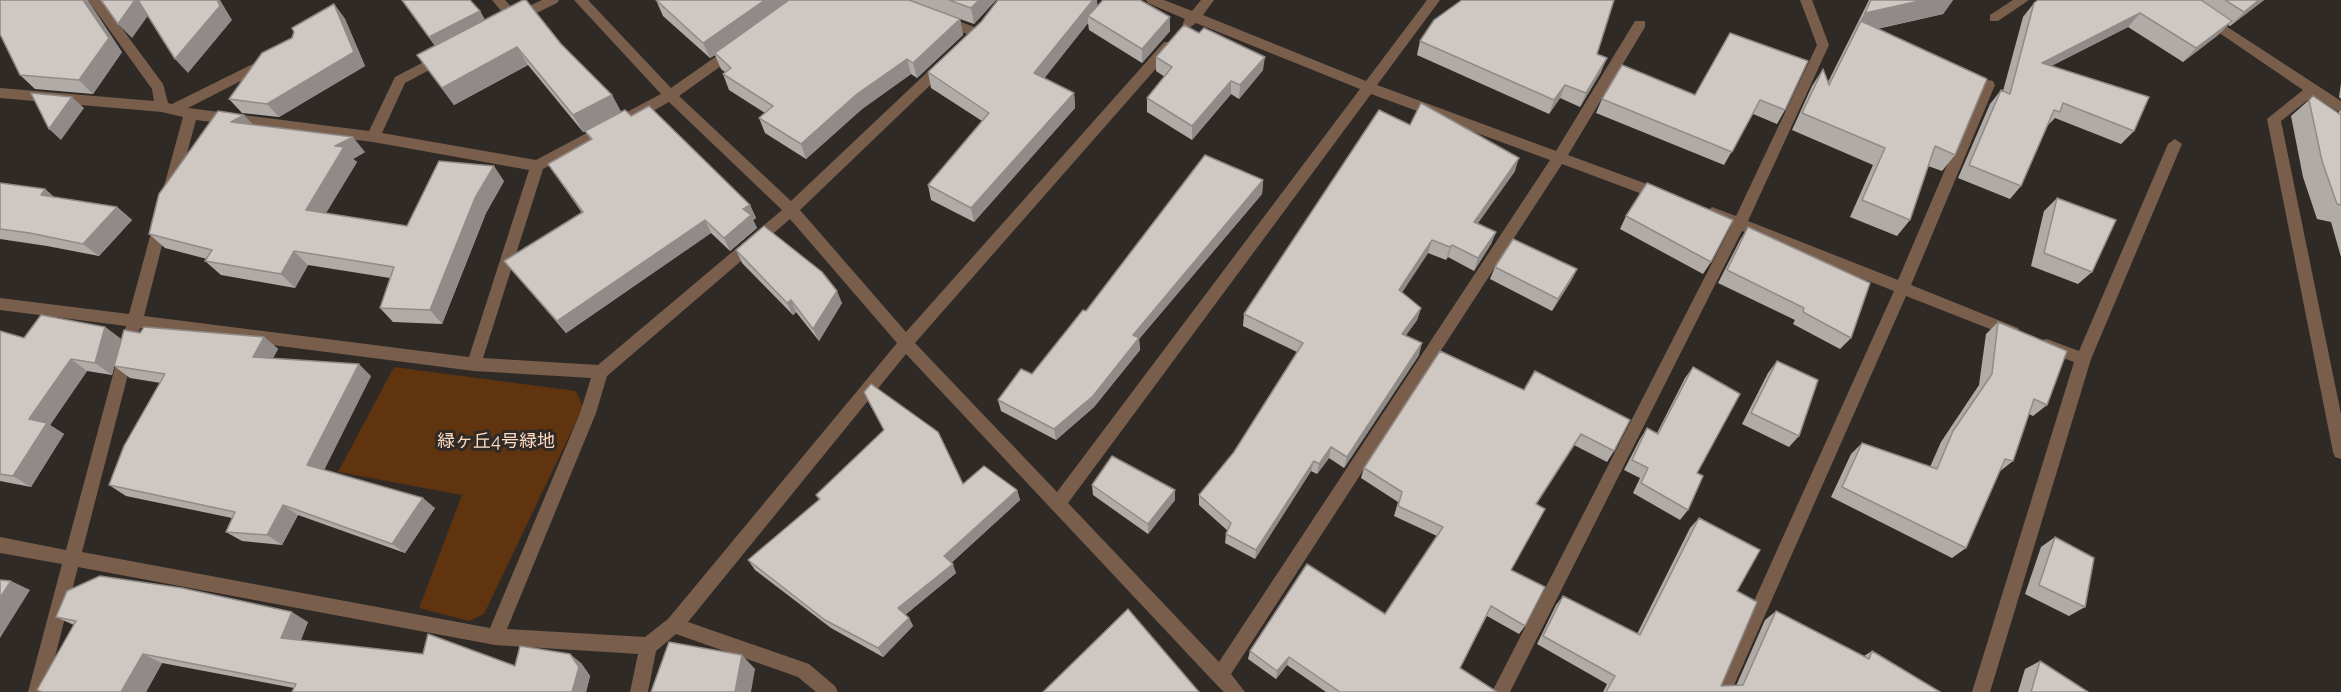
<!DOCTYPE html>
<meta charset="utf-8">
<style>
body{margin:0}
canvas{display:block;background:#2f2a26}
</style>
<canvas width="2341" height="692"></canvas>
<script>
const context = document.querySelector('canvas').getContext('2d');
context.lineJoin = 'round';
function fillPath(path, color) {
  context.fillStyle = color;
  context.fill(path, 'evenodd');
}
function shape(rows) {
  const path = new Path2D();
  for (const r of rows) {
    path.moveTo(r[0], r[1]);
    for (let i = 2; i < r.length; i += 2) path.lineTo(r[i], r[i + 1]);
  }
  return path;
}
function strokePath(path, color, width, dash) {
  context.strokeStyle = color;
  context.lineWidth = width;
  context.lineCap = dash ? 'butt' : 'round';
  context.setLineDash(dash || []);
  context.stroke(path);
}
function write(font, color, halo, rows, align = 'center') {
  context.font = font + ' Raleway,"Noto Sans JP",sans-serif';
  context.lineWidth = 6;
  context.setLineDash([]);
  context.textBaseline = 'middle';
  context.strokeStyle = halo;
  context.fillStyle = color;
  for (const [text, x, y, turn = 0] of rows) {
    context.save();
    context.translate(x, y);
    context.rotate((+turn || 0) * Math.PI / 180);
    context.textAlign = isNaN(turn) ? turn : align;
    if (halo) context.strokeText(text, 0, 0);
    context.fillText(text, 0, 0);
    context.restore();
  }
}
const green = shape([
 [394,367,576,391,583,407,484,614,469,621,419,608,462,495,338,472]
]);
const street = shape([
 [88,0,101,0,163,84,168,103,172,104,267,57,274,62,272,65,188,108,369,131,395,77,441,53,447,58,446,61,405,83,382,133,536,160,600,126,610,126,612,130,610,134,543,169,483,358,598,365,782,210,669,102,637,120,627,120,625,116,627,112,661,94,574,0,588,0,671,88,728,48,738,48,739,51,738,54,679,96,791,201,937,63,947,63,949,66,947,69,800,210,906,332,1164,42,1174,42,1175,45,1174,48,915,343,1057,492,1360,89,1196,23,1189,28,1184,26,1183,23,1185,19,1148,3,1146,0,1164,0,1192,11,1201,0,1214,0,1203,15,1366,81,1427,0,1440,0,1377,85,1556,151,1635,21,1645,21,1645,27,1568,155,1666,191,1668,195,1661,201,1562,164,1231,674,1245,692,1224,692,1214,682,906,354,688,622,809,664,835,686,838,692,816,692,798,677,676,634,656,651,648,692,630,692,638,654,495,645,78,567,46,692,28,692,62,564,0,553,0,537,66,550,126,326,0,310,0,298,129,314,154,222,161,216,168,222,144,316,469,357,529,170,373,142,196,120,177,190,175,194,165,194,163,190,183,117,162,112,0,98,0,88,154,101,152,89,88,0],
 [1371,94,1550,160,1219,662,1068,503,1371,94],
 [790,219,897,343,668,619,645,637,507,629,596,413,607,376,790,219],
 [140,328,474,371,591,378,580,413,490,628,82,552,140,328],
 [492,0,505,0,516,12,542,0,559,0,557,3,514,24,510,22,492,0],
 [1800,0,1812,0,1829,45,1748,221,1898,280,1981,85,1988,80,1993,81,1995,85,1911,285,2018,328,2020,332,2018,336,2013,338,1906,296,1731,692,1713,692,1894,291,1742,231,1510,692,1492,692,1731,226,1707,217,1705,213,1712,207,1736,216,1817,45,1800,0],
 [2013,0,2029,0,1998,21,1990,21,1990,15,2013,0],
 [2171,0,2186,0,2341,101,2341,113,2313,96,2281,121,2341,414,2341,459,2335,457,2333,452,2267,119,2303,90,2171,0],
 [943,15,982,30,983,33,977,38,938,23,938,17,943,15],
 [2175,139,2182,144,2091,359,1990,692,1972,692,2074,362,2042,350,2040,345,2042,340,2047,339,2079,351,2168,144,2175,139]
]);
const wall = shape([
 [402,0,480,11,485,20,561,44,612,95,621,112,631,116,750,205,756,218,753,220,757,228,730,251,711,233,566,333,504,261,582,213,548,164,591,140,585,131,583,132,528,65,454,105,417,55,435,46],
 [656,0,996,0,974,24,960,19,963,35,917,78,911,74,862,109,806,159,765,133,759,118,765,113,729,90,723,74,725,72,721,69,715,55,710,58,663,16],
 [1869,0,1953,0,1943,14,1877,29,1955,155,1942,171,1928,166,1910,220,1897,236,1850,217,1873,165,1792,130,1812,86,1823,69,1828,82],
 [2038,0,2264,0,2230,26,2228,25,2218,35,2183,62,2128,27,2051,66,2134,131,2121,144,2055,118,2048,125,2021,186,2010,199,1958,178,1990,104,2001,90,2003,91,2023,17,2034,3],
 [334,4,345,19,365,66,279,117,242,113,229,99,292,38],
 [1097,6,1170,31,1142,63,1089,30,1088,23,1044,78,1074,93,1075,108,974,222,931,200,928,185,982,121,931,88,928,72,981,22],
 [1730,33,1785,110,1777,124,1753,114,1724,165,1596,113,1602,99,1695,95],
 [1420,41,1597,54,1601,72,1580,107,1560,98,1549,114,1417,55],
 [122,52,93,94,35,89,20,75],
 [1156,57,1263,70,1239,99,1231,94,1192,140,1147,112,1147,98,1165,77,1156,71],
 [2341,83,2341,99,2339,97],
 [2309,100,2338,113,2341,110,2341,257,2331,222,2317,219,2303,177,2291,116],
 [253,125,365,152,353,159,357,162,326,213,407,226,504,181,486,213,442,324,393,322,380,308,390,278,308,265,295,288,221,275,205,261,207,259,165,248,149,234],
 [1410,125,1515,171,1478,223,1496,232,1491,244,1474,271,1448,257,1446,260,1428,253,1402,292,1421,308,1417,320,1406,335,1419,355,1344,468,1329,458,1317,474,1311,471,1255,559,1225,543,1226,534,1228,531,1199,505,1199,495,1234,452,1297,352,1243,326,1244,314],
 [1263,180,1262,194,1139,339,1140,350,1094,407,1056,440,1001,411,998,400,1032,374,1086,311],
 [0,183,45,189,54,197,117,207,132,220,99,256,47,246,0,239],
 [2057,198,2092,272,2078,284,2031,266,2044,211],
 [1626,216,1711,262,1703,274,1620,229],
 [1748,227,1851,338,1840,349,1793,324,1795,320,1718,283,1740,240],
 [736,250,842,303,819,341,796,312,793,315,742,263],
 [1495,267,1577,269,1571,281,1552,311,1490,279],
 [1998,322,2047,405,2033,416,2029,414,2013,461,1999,472,1966,548,1952,558,1831,497,1851,454,1862,443,1930,467,1941,442,1979,385,1986,334],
 [105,327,121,339,112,375,87,371,50,425,64,434,31,487,0,481,0,331,24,338],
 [140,333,264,337,278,349,273,358,371,376,324,470,435,508,405,553,298,515,282,545,242,541,226,532,232,518,126,496,109,485,161,383,130,378,114,366],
 [1440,351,1614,451,1607,462,1574,445,1536,504,1511,570,1525,626,1519,634,1487,616,1460,668,1497,692,1326,692,1287,665,1276,679,1248,659,1250,651,1385,614,1437,536,1394,516,1398,502,1361,478,1364,468],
 [1777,361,1799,436,1789,447,1742,424,1768,373],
 [1693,367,1697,473,1688,510,1680,520,1633,493,1640,478,1624,470,1640,439,1647,428,1657,433,1685,378],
 [864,392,963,484,1017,490,1020,500,951,563,956,573,905,615,909,618,913,626,883,657,831,628,755,570,748,560,819,500,816,495,884,430,869,403],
 [1092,485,1175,490,1175,500,1148,534,1093,495],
 [1699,518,1737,591,1721,686,1736,686,1765,620,1776,611,1864,656,1872,651,1940,692,1603,692,1607,684,1537,644,1556,605,1563,596,1637,634,1690,528],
 [2055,537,2085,607,2069,616,2025,594,2041,547],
 [56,617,308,622,300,640,515,666,581,663,590,676,586,692,292,692,294,688,162,663,146,692,41,692,74,625],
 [2040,661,2088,692,2018,692,2025,669]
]);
const shadedWall = shape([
 [83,0,88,0,122,52,93,94,79,80],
 [135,0,138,0,150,13,132,38,118,24],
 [217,0,220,0,232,20,188,73,175,59],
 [765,0,794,0,715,53,715,55,710,58,703,43],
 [979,0,996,0,974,24,971,8],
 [1093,0,1097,0,1098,11,1088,16,1088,23,1036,89,1034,73],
 [1924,0,1953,0,1943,14,1854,34,1861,21,1852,35,1865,13],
 [2259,0,2264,0,2230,26,2244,12],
 [334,4,345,19,365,66,279,117,267,104],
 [480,11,488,26,439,52,429,37],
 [2140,13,2128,27,2030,77,2042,63],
 [1170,17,1170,31,1142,63,1142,49],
 [960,19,963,35,917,78,913,63],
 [2232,21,2218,35,2183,62,2196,48],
 [517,47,528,65,454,105,442,88],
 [1265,57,1263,70,1239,99,1240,85],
 [1607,58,1601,72,1580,107,1586,93],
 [907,59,911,74,862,109,806,159,801,144,857,94],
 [1231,81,1231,94,1192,140,1192,126],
 [1565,85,1560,98,1549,114,1554,100],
 [1074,93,1075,108,974,222,971,208],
 [612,95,621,112,583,132,573,115],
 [72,97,84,108,61,140,49,129],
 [244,115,258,130,231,122],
 [353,137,365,152,353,159,357,162,319,224,306,210,335,146],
 [1519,158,1515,171,1470,234,1474,222],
 [494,166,504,181,486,213,442,324,430,310,475,198],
 [1263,180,1262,194,1139,339,1140,350,1094,407,1056,440,1054,429],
 [45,189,61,203,41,195],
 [750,205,756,218,753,220,757,228,730,251,724,238,743,209],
 [117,207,132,220,99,256,83,244],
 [705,220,711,233,566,333,557,321],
 [1496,232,1491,244,1474,271,1478,258],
 [1432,240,1428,253,1396,302,1399,290],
 [1452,245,1448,257,1446,260,1450,247],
 [294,251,308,265,295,288,281,274],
 [1577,269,1571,281,1552,311,1558,299],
 [837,291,842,303,819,341,813,329],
 [791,300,796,312,793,315,787,303],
 [1421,308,1417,320,1399,345,1402,334],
 [105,327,121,339,112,375,95,363],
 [264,337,278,349,267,368,253,357],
 [1422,343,1419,355,1344,468,1347,457],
 [71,359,87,371,50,425,64,434,31,487,13,476,29,419],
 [359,364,371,376,321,476,307,465],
 [1331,447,1329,458,1317,474,1319,464],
 [1314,461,1311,471,1255,559,1256,550],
 [1017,490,1020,500,948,566,944,556],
 [1175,490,1175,500,1148,534,1148,524],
 [423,498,435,508,405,553,392,544],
 [283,505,298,515,282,545,267,535],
 [953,564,956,573,902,617,898,608],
 [11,581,30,590,0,638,0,598],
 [292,612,308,622,298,648,281,638],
 [909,618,913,626,883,657,878,648],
 [143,654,162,663,146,692,121,692],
 [570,654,581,663,590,676,586,692,572,692],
 [742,655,755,669,751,692,735,692],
 [1289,657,1287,665,1276,679,1277,671]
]);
const building = shape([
 [0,0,83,0,109,38,79,80,20,75,0,34,0,0],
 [101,0,135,0,118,24,101,0],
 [138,0,217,0,220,6,175,59,138,0],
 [402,0,470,0,480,11,429,37,402,0],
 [523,0,526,0,561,44,612,95,573,115,517,47,442,88,417,55,523,0],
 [656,0,765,0,703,43,656,0],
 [789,0,909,0,960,19,913,63,907,59,857,94,801,144,759,118,773,106,723,74,731,68,715,53,789,0],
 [949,0,979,0,971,8,949,0],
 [998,0,1093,0,1034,73,1074,93,971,208,928,185,989,113,928,72,981,22,998,0],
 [1103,0,1140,0,1170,17,1142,49,1088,16,1103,0],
 [1462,0,1614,0,1597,54,1607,58,1586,93,1565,85,1554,100,1420,41,1434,20,1462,0],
 [1871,0,1924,0,1865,13,1871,0],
 [2038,0,2201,0,2232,21,2196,48,2140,13,2042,63,2149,97,2134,131,2063,103,2060,112,2054,110,2021,186,1969,165,2001,90,2010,94,2034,3,2038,0],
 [2225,0,2259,0,2244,12,2225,0],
 [334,4,354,52,267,104,229,99,262,53,292,38,294,32,292,28,334,4],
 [1861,21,1987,79,1955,155,1935,146,1910,220,1862,200,1885,148,1802,113,1823,69,1829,85,1861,21],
 [1184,25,1199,33,1204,28,1265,57,1240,85,1231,81,1192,126,1147,98,1172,67,1156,57,1184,25],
 [1730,33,1808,61,1785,110,1760,100,1732,152,1602,99,1622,65,1695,95,1730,33],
 [31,93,72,97,49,129,31,93],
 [2313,96,2341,115,2341,205,2337,204,2322,161,2309,100,2313,96],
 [1421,103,1519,158,1474,222,1496,232,1478,258,1452,245,1450,247,1432,240,1399,290,1421,308,1402,334,1422,343,1347,457,1331,447,1319,464,1314,461,1256,550,1226,534,1231,523,1199,495,1234,452,1303,343,1244,314,1379,110,1410,125,1421,103],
 [649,106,750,205,743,209,751,215,724,238,705,220,557,321,504,261,583,212,548,164,592,139,585,131,625,110,631,116,649,106],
 [218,111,244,115,231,122,353,137,335,146,344,147,306,210,407,226,439,161,494,166,475,198,430,310,380,308,394,267,294,251,281,274,205,261,212,250,149,234,159,194,218,111],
 [1205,155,1263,180,1133,335,1139,338,1093,396,1054,429,998,400,1021,369,1032,374,1083,310,1086,311,1205,155],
 [0,183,45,189,41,195,117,207,83,244,30,233,0,229,0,183],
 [1647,183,1733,220,1711,262,1626,216,1647,183],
 [2057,198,2116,220,2092,272,2044,253,2057,198],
 [764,226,822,272,837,291,813,329,791,300,787,303,736,250,764,226],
 [1748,227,1870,283,1851,338,1803,312,1804,308,1727,270,1748,227],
 [1513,239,1577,269,1558,299,1495,267,1513,239],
 [41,315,105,327,95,363,71,359,29,419,47,423,13,476,0,474,0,331,24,338,41,315],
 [1998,322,2067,351,2047,405,2034,399,2013,461,2005,459,1966,548,1842,487,1862,443,1937,469,1953,431,1992,374,1998,322],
 [144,327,264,337,253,357,359,364,307,465,423,498,392,544,283,505,267,535,226,532,235,512,109,485,124,446,165,374,114,366,124,330,140,333,144,327],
 [1440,351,1524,390,1535,371,1630,420,1614,451,1581,434,1536,504,1545,509,1511,570,1545,587,1525,626,1491,606,1460,668,1497,692,1340,692,1289,657,1277,671,1250,651,1307,564,1385,614,1443,527,1398,506,1402,492,1364,468,1440,351],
 [1777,361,1818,380,1799,436,1751,413,1777,361],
 [1693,367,1740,394,1697,473,1703,476,1688,510,1641,483,1648,468,1632,460,1647,428,1658,434,1693,367],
 [871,384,938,432,963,484,984,466,1017,490,944,556,953,564,898,608,909,618,878,648,825,620,748,560,820,499,816,495,884,430,864,392,871,384],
 [1112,456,1175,490,1148,524,1092,485,1112,456],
 [1699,518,1760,550,1737,591,1757,602,1721,686,1743,685,1776,611,1869,659,1872,651,1940,692,1606,692,1615,676,1543,636,1563,596,1640,635,1699,518],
 [2055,537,2094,558,2085,607,2039,585,2055,537],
 [100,576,182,588,292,612,281,638,423,654,428,634,515,666,520,646,570,654,579,667,572,692,292,692,296,684,143,654,121,692,42,692,37,690,76,621,56,617,67,591,100,576],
 [0,580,11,581,0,598,0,580],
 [1128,609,1199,692,1043,692,1128,609],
 [669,642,742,655,735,692,651,692,669,642],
 [2040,661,2088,692,2031,692,2040,661]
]);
const parkNames = [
 ["緑ヶ丘4号緑地",496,442]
];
fillPath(green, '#5f340f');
fillPath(street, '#795e4b');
fillPath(wall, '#b1aba7');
fillPath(shadedWall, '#908b88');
fillPath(building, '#cec7c2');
strokePath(building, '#908b88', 1.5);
write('18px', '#fdd9c0', '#2f2a26', parkNames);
</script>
